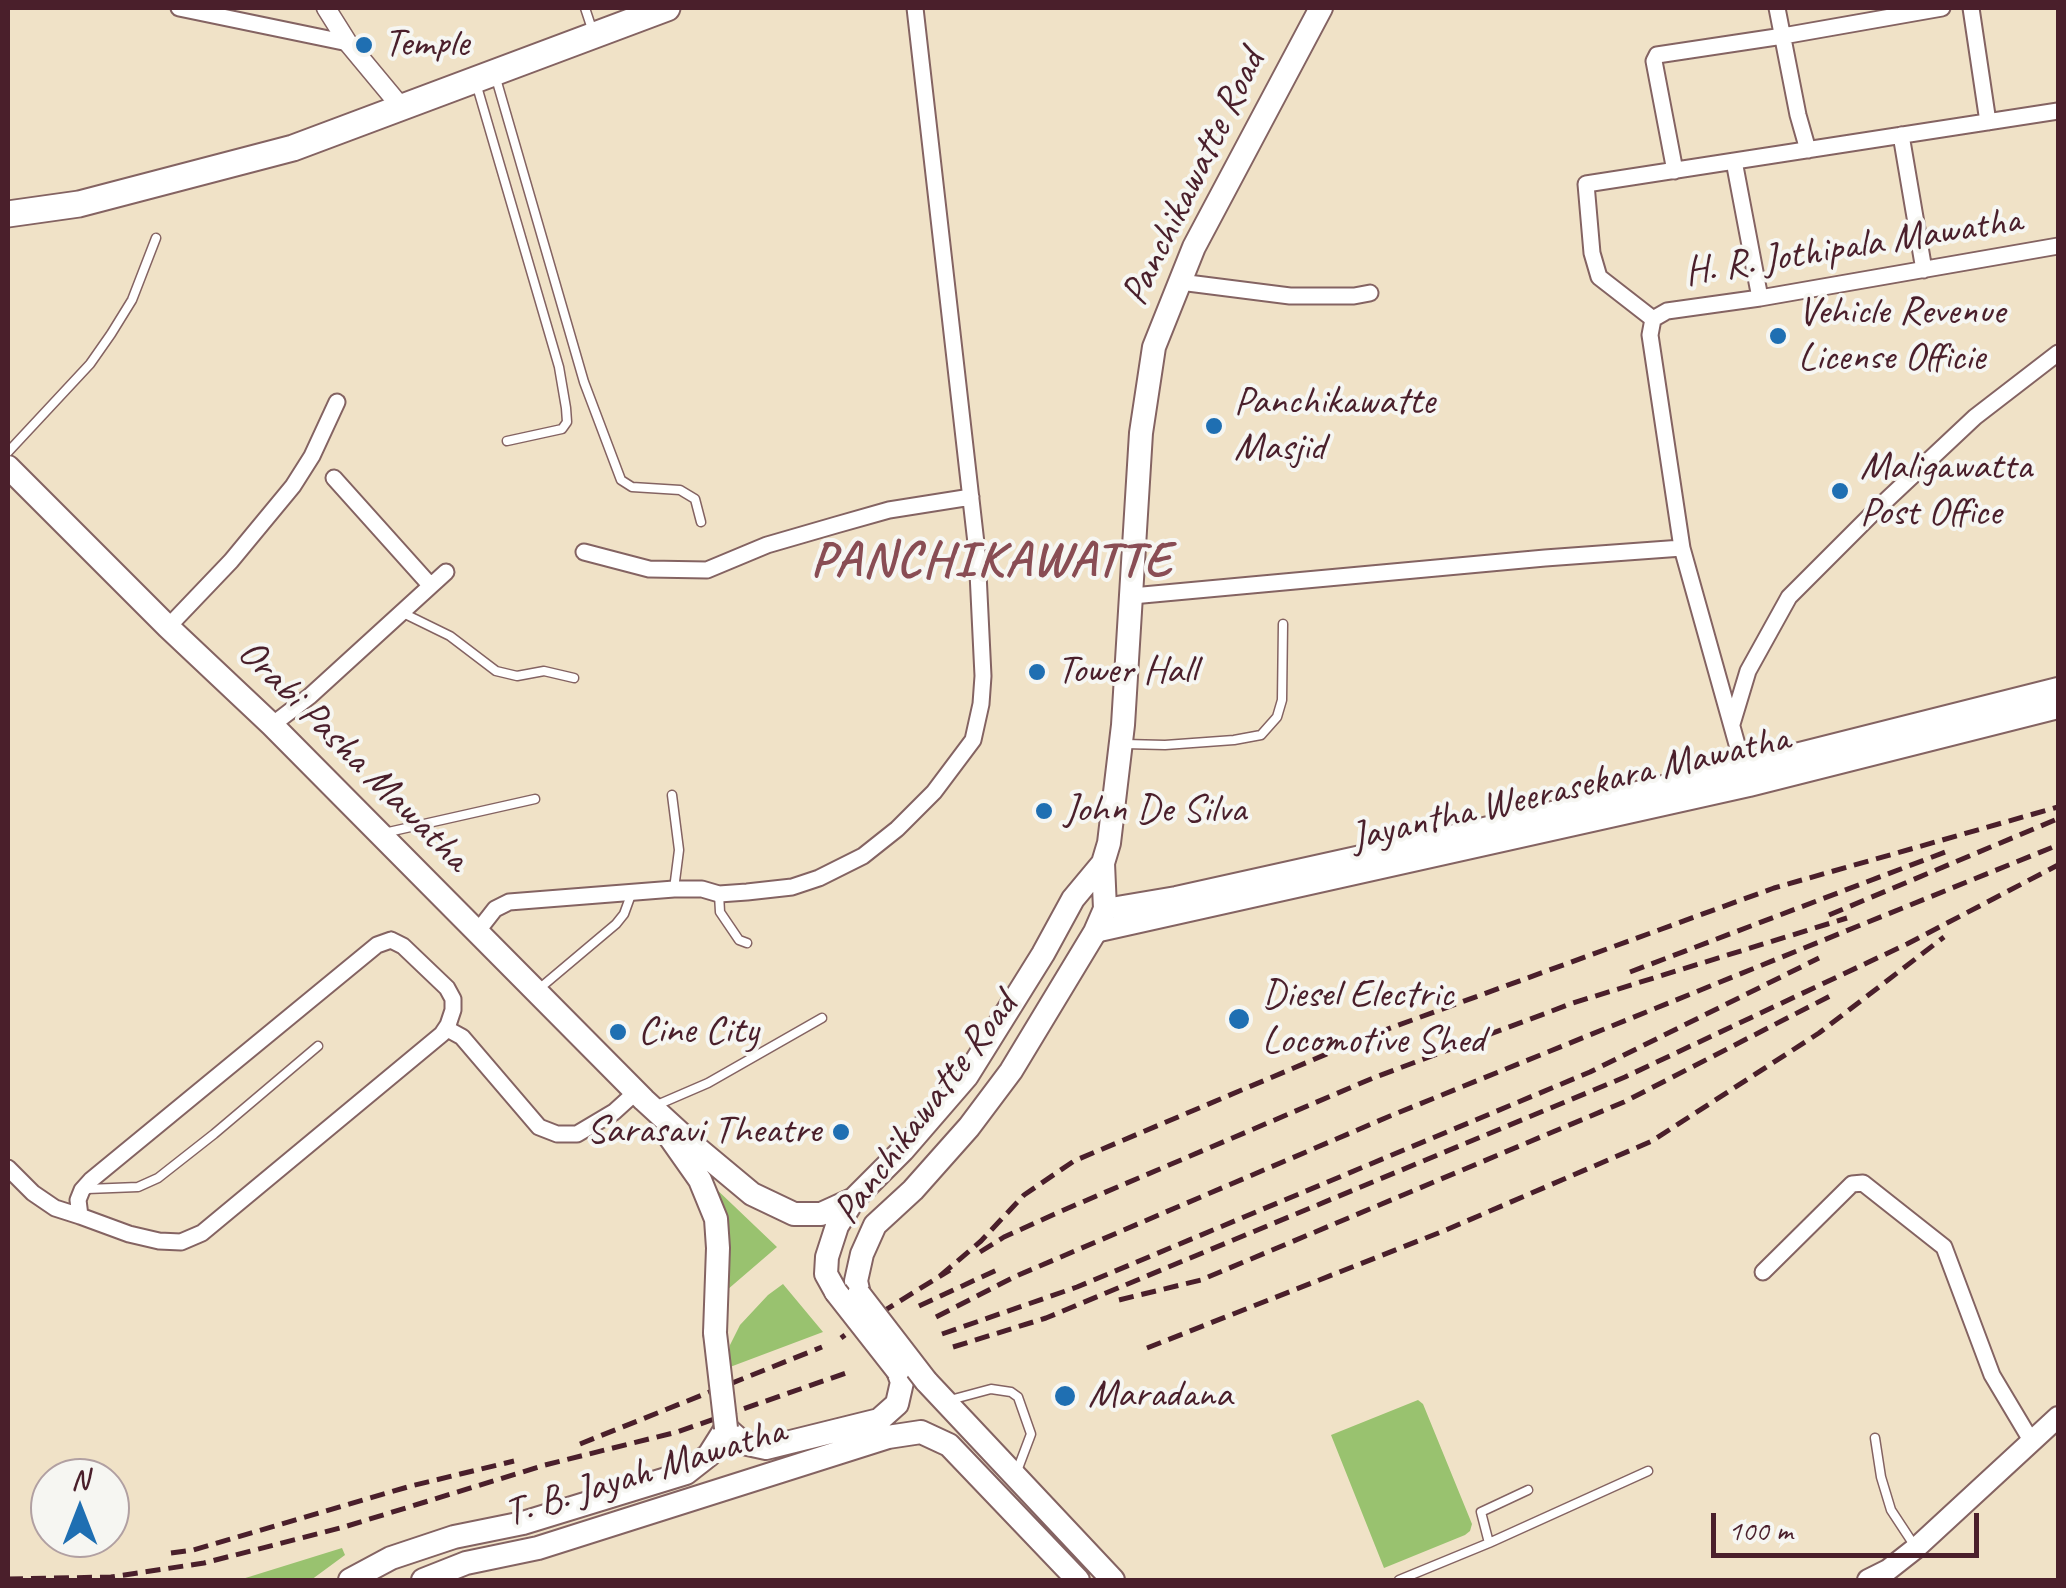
<!DOCTYPE html>
<style>
body{margin:0}
#map{position:relative;width:2066px;height:1588px;overflow:hidden;background:#f0e2c7;font-family:Caveat,sans-serif}
canvas{display:block}
.frame{position:absolute;inset:0;border:10px solid #4a1f2b;pointer-events:none}
.north{position:absolute;left:30px;top:1458px;width:100px;height:100px;box-sizing:border-box;background:#f6f6f2;border:2px solid #b1a0a2;border-radius:50%;rotate:0deg;font-size:28px;font-weight:700;line-height:40px;text-align:center;color:#4a1f2b}
.north::after{content:'';display:block;margin:auto;width:35px;height:45px;background:#1f6fb2;clip-path:polygon(50% 0,100% 100%,50% 72%,0 100%)}
.scale{position:absolute;left:1711px;top:1513px;width:268px;height:45px;box-sizing:border-box;border:5px solid #4a1f2b;border-top:0;padding-left:12px;font-size:30px;line-height:35px;white-space:nowrap;color:#4a1f2b;-webkit-text-stroke:8px #f6f6f2;paint-order:stroke}
</style>
<div id="map">
<canvas width="2066" height="1588"></canvas>
<div class="frame"></div>
<div class="north">N</div>
<div class="scale">100 m</div>
</div>
<script>
const context = document.querySelector('canvas').getContext('2d');
context.lineJoin = 'round';
function fillPath(path, color) {
  context.fillStyle = color;
  context.fill(path, 'evenodd');
}
function shape(rows) {
  const path = new Path2D();
  for (const r of rows) {
    path.moveTo(r[0], r[1]);
    for (let i = 2; i < r.length; i += 2) path.lineTo(r[i], r[i + 1]);
  }
  return path;
}
function strokePath(path, color, width, dash) {
  context.strokeStyle = color;
  context.lineWidth = width;
  context.lineCap = dash ? 'butt' : 'round';
  context.setLineDash(dash || []);
  context.stroke(path);
}
function write(font, color, halo, rows, align = 'center') {
  context.font = font + ' Caveat,sans-serif';
  context.lineWidth = 8;
  context.setLineDash([]);
  context.textBaseline = 'middle';
  context.strokeStyle = halo;
  context.fillStyle = color;
  for (const [text, x, y, turn = 0] of rows) {
    context.save();
    context.translate(x, y);
    context.rotate((+turn || 0) * Math.PI / 180);
    context.textAlign = isNaN(turn) ? turn : align;
    if (halo) context.strokeText(text, 0, 0);
    context.fillText(text, 0, 0);
    context.restore();
  }
}
const green = shape([
 [712,1185,777,1247,727,1290],
 [783,1284,823,1332,730,1367,730,1345,740,1325,768,1295],
 [1418,1400,1423,1404,1472,1524,1470,1531,1465,1535,1384,1568,1331,1435],
 [342,1548,345,1555,311,1580,239,1580]
]);
const service = shape([
 [585,8,593,32],
 [495,75,584,382,621,480,632,487,680,490,695,499,701,522],
 [476,83,559,367,566,408,567,422,562,429,507,441],
 [8,452,90,364,111,334,132,300,156,238],
 [403,613,450,636,496,671,517,676,544,671,574,678],
 [1125,744,1165,745,1234,740,1261,735,1277,717,1282,700,1283,624],
 [672,795,679,850,674,889],
 [384,833,535,799],
 [719,894,720,912,739,940,747,943],
 [540,988,616,924,624,914,632,892],
 [657,1105,708,1083,822,1018],
 [87,1189,138,1187,158,1178,214,1134,318,1046],
 [950,1400,991,1389,1011,1392,1018,1397,1031,1434,1017,1471],
 [1875,1438,1881,1477,1891,1510,1916,1548],
 [1489,1543,1481,1512,1528,1490],
 [1399,1580,1489,1543,1648,1471]
]);
const minor = shape([
 [179,8,348,43],
 [1777,8,1798,115,1808,150],
 [1971,8,1988,122],
 [1901,135,1924,270],
 [1734,161,1760,298],
 [1675,171,1654,61,1657,55,1783,36,1942,8],
 [1180,282,1290,296,1354,296,1370,293],
 [1653,319,1599,277,1592,253,1586,184,2058,111],
 [1653,319,1650,335,1682,548,1745,773],
 [1653,319,1667,311,1760,298,2058,246],
 [334,478,430,585],
 [584,552,649,569,707,570,767,545,836,525,889,510,971,497],
 [1132,596,1545,558,1682,548],
 [168,627,231,561,293,486,312,456,337,402],
 [1732,724,1748,671,1789,597,1877,509,1975,417,2058,353],
 [272,725,310,696,446,572],
 [477,932,495,909,509,902,674,889,702,889,719,894,747,892,792,887,819,878,863,856,897,829,934,792,973,740,981,704,983,676,977,552,915,8],
 [391,940,403,946,447,988,453,999,453,1010,448,1025,442,1034,202,1233,181,1242,159,1241,129,1234,80,1216,78,1200,82,1190,91,1180,377,945,391,940],
 [445,1030,451,1031,462,1037,539,1127,557,1134,577,1134,614,1112,636,1092],
 [8,1168,33,1193,55,1208,80,1216],
 [1763,1272,1852,1184,1863,1183,1944,1247,1992,1375,2032,1442]
]);
const tertiary = shape([
 [326,8,348,43,402,108]
]);
const secondary = shape([
 [1105,909,1176,897,1433,840,1744,767,2058,688],
 [1095,932,1749,786,2058,708],
 [1868,1580,1888,1570,1916,1548,2058,1417]
]);
const primary = shape([
 [8,467,168,627,272,725,644,1100,692,1144,752,1194,794,1214,821,1214,854,1199,903,1150,967,1076,1043,954,1073,899,1103,863],
 [669,1136,700,1180,716,1219,718,1248,715,1333],
 [836,1292,826,1274,827,1257,837,1226,854,1199],
 [859,1294,856,1281,862,1254,875,1225,913,1190,969,1127,1011,1071,1095,932,1105,909,1103,863,1109,843,1123,725,1141,433,1154,347,1194,247,1321,8],
 [926,1381,1113,1580],
 [350,1580,391,1558,454,1537,523,1523,686,1473,709,1455,726,1428,743,1443,766,1448,879,1420,897,1404,902,1382,898,1371],
 [423,1580,466,1563,538,1548,888,1437,921,1432,949,1445,1078,1580]
]);
const trunk = shape([
 [8,214,79,204,293,148,667,8]
]);
const rail = shape([
 [1829,915,2055,820],
 [1630,972,1948,851],
 [980,1252,1004,1237,1059,1212,1373,1078,1573,1003,1847,918],
 [940,1276,981,1241,1024,1195,1074,1161,1374,1034,1774,888,2058,807],
 [1119,1300,1201,1280,1624,1102,1834,994],
 [919,1306,1001,1268],
 [936,1317,1014,1277,1390,1116,2058,845],
 [861,1325,950,1270],
 [942,1334,1077,1287,1590,1072,1819,958],
 [841,1338,845,1335],
 [953,1347,1046,1318,1625,1077,1907,944,2058,865],
 [1147,1348,1446,1230,1652,1141,1819,1033,1944,937],
 [580,1444,822,1347],
 [171,1553,193,1550,411,1486,514,1461],
 [8,1579,111,1577,204,1563,344,1527,545,1465,677,1432,846,1373]
]);
const primaryBridge = shape([
 [836,1292,898,1371],
 [859,1294,926,1381],
 [715,1333,726,1428]
]);
const markers = [
 [364,45,10,"#1f6fb2"],
 [1778,336,10,"#1f6fb2"],
 [1214,426,10,"#1f6fb2"],
 [1840,491,10,"#1f6fb2"],
 [1037,672,10,"#1f6fb2"],
 [1044,811,10,"#1f6fb2"],
 [1239,1019,12,"#1f6fb2"],
 [618,1032,10,"#1f6fb2"],
 [841,1132,10,"#1f6fb2"],
 [1065,1396,12,"#1f6fb2"]
];
const poiNames = [
 ["Temple",384,45],
 ["Vehicle Revenue",1798,313],
 ["License Officie",1798,359],
 ["Panchikawatte",1234,403],
 ["Masjid",1234,449],
 ["Maligawatta",1860,468],
 ["Post Office",1860,514],
 ["Tower Hall",1057,672],
 ["John De Silva",1064,811],
 ["Diesel Electric",1262,996],
 ["Locomotive Shed",1262,1042],
 ["Cine City",638,1032],
 ["Sarasavi Theatre",821,1132,"right"],
 ["Maradana",1088,1396]
];
const streetNames = [
 ["Panchikawatte Road",1194,178,-64],
 ["H. R. Jothipala Mawatha",1853,247,-9],
 ["Orabi Pasha Mawatha",353,756,45],
 ["Jayantha Weerasekara Mawatha",1570,789,-13],
 ["Panchikawatte Road",926,1109,-53],
 ["T. B. Jayah Mawatha",645,1473,-17]
];
const districtNames = [
 ["PANCHIKAWATTE",992,562]
];
fillPath(green, '#99c26f');
strokePath(service, '#846362', 11);
strokePath(minor, '#846362', 19);
strokePath(tertiary, '#846362', 21);
strokePath(secondary, '#846362', 24);
strokePath(primary, '#846362', 26);
strokePath(trunk, '#846362', 29);
strokePath(service, '#fff', 8);
strokePath(minor, '#fff', 15);
strokePath(tertiary, '#fff', 18);
strokePath(secondary, '#fff', 20);
strokePath(primary, '#fff', 22);
strokePath(trunk, '#fff', 25);
strokePath(rail, '#4a1f2b', 5, [15, 8]);
strokePath(primaryBridge, '#846362', 26, []);
strokePath(primaryBridge, '#fff', 22);
for (const [x, y, r, color] of markers) {
  const dot = new Path2D();
  dot.arc(x, y, r, 0, 2 * Math.PI);
  context.fillStyle = color;
  context.fill(dot);
  strokePath(dot, '#f6f6f2', 4);
}
write('40px', '#4a1f2b', '#f6f6f2', poiNames, 'left');
write('40px', '#4a1f2b', '#f6f6f2', streetNames);
context.letterSpacing = '2.5px';
write('bold 50px', '#894d54', '#f6f6f2', districtNames);
context.letterSpacing = '0px';
</script>
